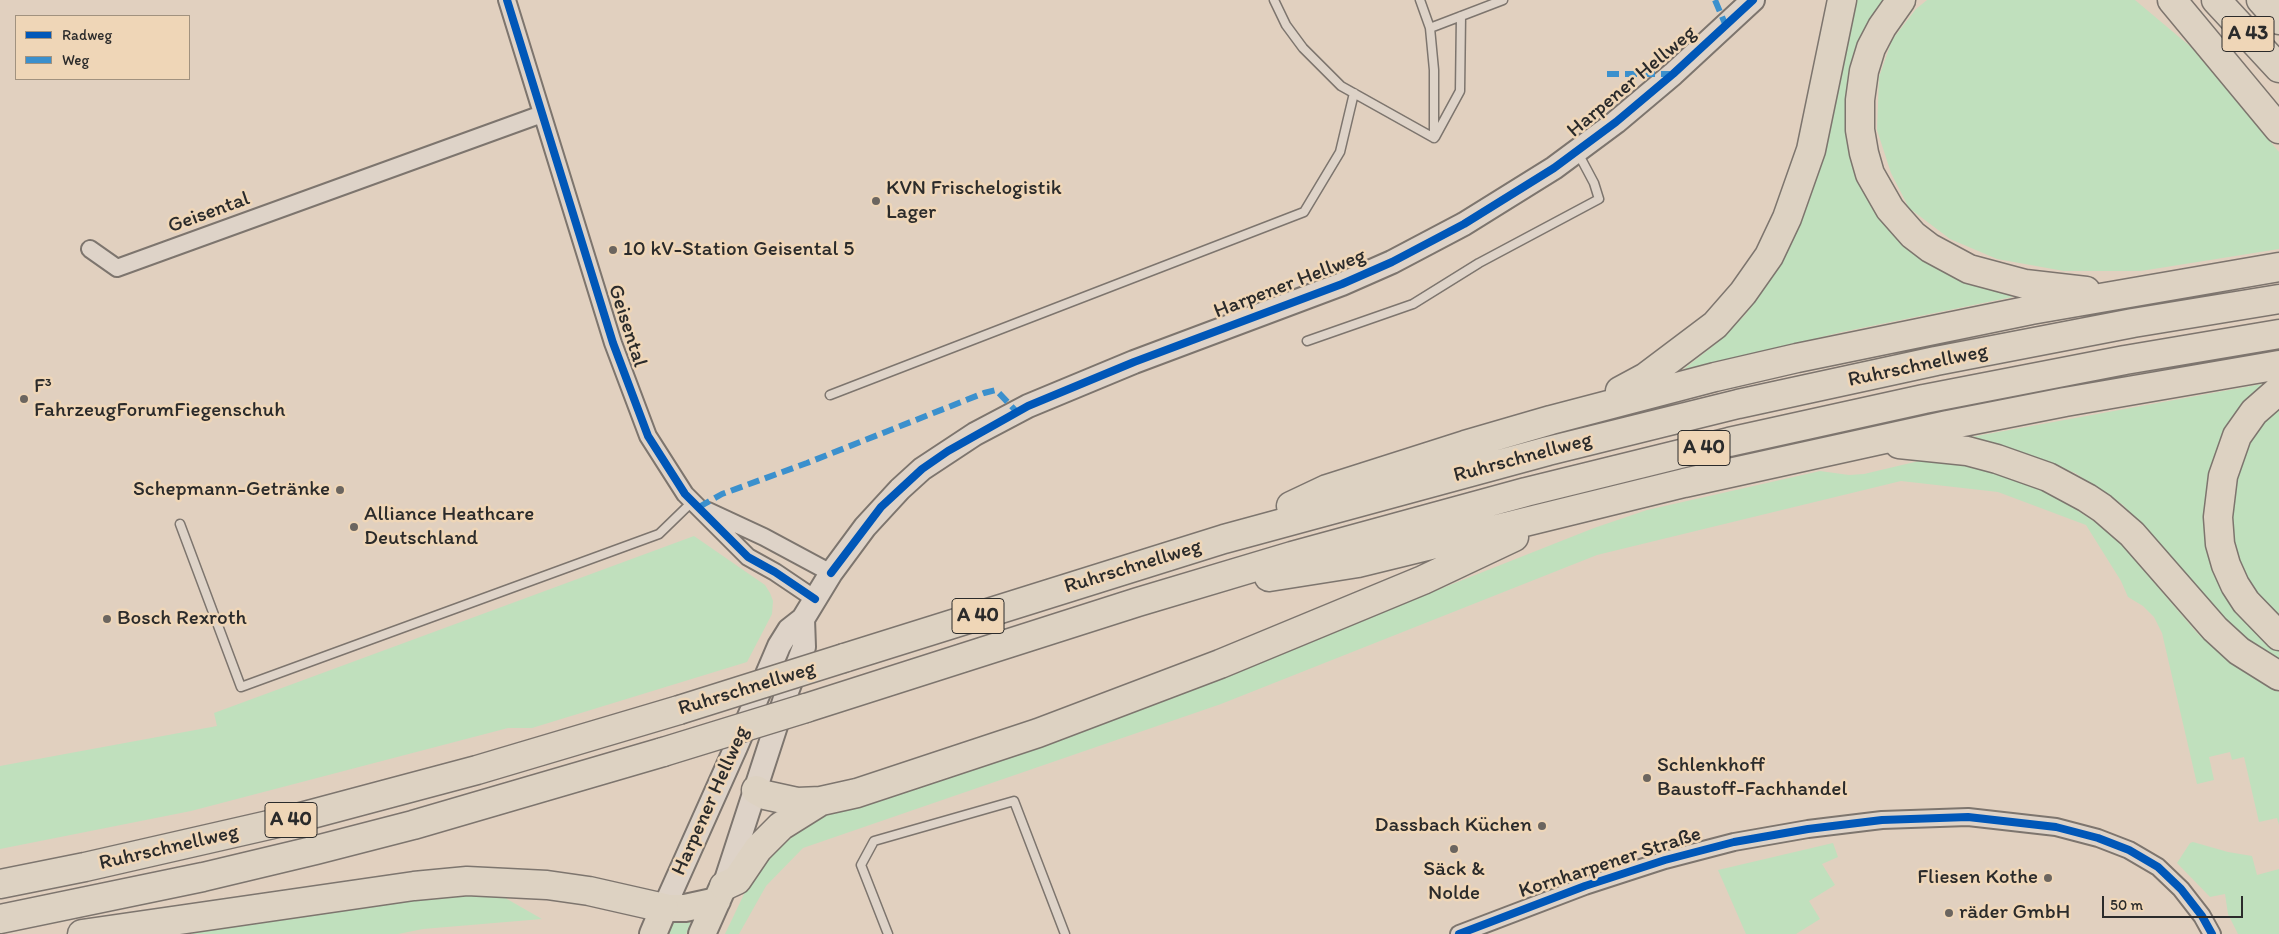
<!DOCTYPE html>
<meta charset="utf-8">
<style>
body{margin:0}
#map{position:relative;width:2279px;height:934px;overflow:hidden;background:#e1d0bf;font-family:Itim,sans-serif}
canvas{display:block}
.legend{position:absolute;left:15px;top:15px;width:175px;height:65px;box-sizing:border-box;background:#efd6b7;border:1px solid #a1927f;margin:0;padding:6px 9px;list-style:none;font-size:15px;color:#2b2b2b}
.legend li{display:flex;align-items:center;gap:10px;height:25px}
.legend b{width:25px;border:1px solid #a1927f}
.scale{position:absolute;left:2102px;top:896px;width:141px;height:22px;box-sizing:border-box;border:2px solid #2b2b2b;border-top:0;padding-left:6px;font-size:15px;line-height:18px;white-space:nowrap;color:#2b2b2b;-webkit-text-stroke:4px #efd6b7;paint-order:stroke}
</style>
<div id="map">
<canvas width="2279" height="934"></canvas>
<ul class="legend">
<li><b style="height:6px;background:#0057b8"></b>Radweg</li>
<li><b style="height:6px;background:#3b90cd"></b>Weg</li>
</ul>
<div class="scale">50 m</div>
</div>
<script>
const context = document.querySelector('canvas').getContext('2d');
context.lineJoin = 'round';
function fillPath(path, color) {
  context.fillStyle = color;
  context.fill(path, 'evenodd');
}
function shape(rows) {
  const path = new Path2D();
  for (const r of rows) {
    path.moveTo(r[0], r[1]);
    for (let i = 2; i < r.length; i += 2) path.lineTo(r[i], r[i + 1]);
  }
  return path;
}
function strokePath(path, color, width, dash) {
  context.strokeStyle = color;
  context.lineWidth = width;
  context.lineCap = dash ? 'butt' : 'round';
  context.setLineDash(dash || []);
  context.stroke(path);
}
function write(font, color, halo, rows, align = 'center') {
  context.font = font + ' Itim,sans-serif';
  context.lineWidth = 5;
  context.setLineDash([]);
  context.textBaseline = 'middle';
  context.strokeStyle = halo;
  context.fillStyle = color;
  for (const [text, x, y, turn = 0] of rows) {
    context.save();
    context.translate(x, y);
    context.rotate((+turn || 0) * Math.PI / 180);
    context.textAlign = isNaN(turn) ? turn : align;
    if (halo) context.strokeText(text, 0, 0);
    context.fillText(text, 0, 0);
    context.restore();
  }
}
const green = shape([
 [1854,0,1886,0,1850,88,1907,244,1942,270,1988,288,2027,294,1842,332,1680,372,1718,342,1745,315,1769,282,1794,234],
 [1927,0,2135,0,2191,47,2279,152,2279,249,2141,271,2064,271,1997,259,1950,239,1909,208,1891,173,1877,130,1879,77,1892,40,1916,9],
 [2262,384,2228,429,2214,457,2207,491,2208,530,2279,649,2279,662,2256,650,2226,621,2123,505,2075,473,2015,450,1960,439],
 [2279,409,2279,619,2246,582,2235,553,2229,504,2235,468,2258,428],
 [1923,460,1942,461,1986,469,2022,480,2065,502,2095,522,2122,545,2198,634,2226,658,2279,692,2279,825,2277,818,2259,822,2244,757,2232,760,2230,752,2209,757,2214,780,2197,784,2162,633,2154,617,2143,606,2128,597,2121,581,2086,525,1998,492,1901,481,1597,555,1221,704,803,848,766,886,739,934,725,934,745,892,766,861,792,837,794,828,816,816,1192,687,1594,528,1647,510,1820,471,1849,475,1864,474],
 [694,536,765,585,770,593,773,601,772,614,747,662,532,728,508,728,191,811,0,849,0,766,217,726,214,713],
 [2193,842,2228,852,2252,856,2257,875,2279,869,2279,934,2238,934,2228,914,2225,894,2210,897,2177,863,2190,843],
 [1833,843,1838,857,1822,864,1835,885,1809,901,1820,919,1796,934,1746,934,1718,870],
 [459,892,500,895,542,919,423,929,398,934,144,934],
 [674,917,690,920,690,926,686,934,665,934]
]);
const lane = shape([
 [1274,0,1286,25,1303,48,1341,86,1434,138],
 [1420,0,1430,28,1434,70,1434,138],
 [1430,28,1503,0],
 [1435,137,1460,91,1461,16],
 [1307,341,1413,304,1479,263,1599,199,1594,183,1578,153],
 [830,395,1304,212,1340,152,1354,93],
 [180,524,241,687,659,534,693,501],
 [888,934,861,865,874,841,1014,801,1065,934]
]);
const street = shape([
 [507,0,613,343,648,436,685,494,748,557,775,572,815,599],
 [90,249,117,268,542,114],
 [708,511,764,537,831,573],
 [1459,934,1585,886,1665,860,1734,842,1808,829,1882,820,1968,817,2056,827,2098,838,2129,850,2158,867,2181,889,2202,916,2212,934]
]);
const secondary = shape([
 [724,886,788,689,804,647,803,619],
 [664,908,736,747,779,646,789,630,803,619,831,573,865,527,900,489,922,469,975,434,1028,406,1134,362,1342,284,1392,262,1464,224,1554,168,1616,122,1673,74,1753,0]
]);
const primary = shape([
 [653,934,664,908,685,908,717,901],
 [702,934,722,889]
]);
const highway = shape([
 [1901,0,1882,27,1871,48,1864,71,1860,100,1860,130,1864,153,1870,174,1890,209,1913,235,1930,248,1969,269,2025,284,2086,291],
 [2172,0,2279,129],
 [2216,0,2279,68],
 [2261,0,2279,20],
 [2279,390,2254,412,2237,436,2223,476,2218,517,2220,544,2226,565,2235,585,2246,602,2279,636],
 [1620,391,1646,377,1715,325,1743,293,1769,256,1787,218,1811,150,1842,0],
 [1899,444,1967,451,1997,459,2048,477,2087,498,2102,508,2132,534,2215,629,2239,651,2279,676],
 [1291,506,1327,489,1465,445,1551,420,1715,377,1797,358,2031,310,2279,267],
 [1269,577,1358,563,1684,483,1948,425,2065,402,2279,365],
 [844,658,1224,539,1548,451,1738,404,1936,361,2133,323,2279,299],
 [806,708,1138,602,1292,556,1526,492,1729,442,1924,399,2125,360,2279,334],
 [756,790,765,795,797,802,821,801,857,793,1038,733,1220,664,1423,580,1514,537],
 [0,884,85,867,282,822,477,770,679,710],
 [724,886,737,880,758,849,781,826,821,801],
 [0,919,203,877,316,850,413,825,663,752],
 [82,934,414,886,467,881,547,885,589,891,664,908]
]);
const highwayBridge = shape([
 [679,710,844,658],
 [663,752,806,708]
]);
const quiet = shape([
 [1715,0,1726,26],
 [1607,74,1672,74],
 [699,507,722,494,807,463,984,393,996,390,1016,411]
]);
const cycleway = shape([
 [507,0,613,343,648,436,685,494,748,557,775,572,815,599],
 [831,573,881,507,922,469,948,451,1028,406,1134,362,1342,284,1392,262,1464,224,1554,168,1616,122,1673,74,1753,0],
 [1459,934,1585,886,1665,860,1734,842,1808,829,1882,820,1968,817,2056,827,2098,838,2129,850,2158,867,2181,889,2202,916,2212,934]
]);
const markers = [
 [876,201,5,"#6b655f"],
 [613,250,5,"#6b655f"],
 [24,399,5,"#6b655f"],
 [340,490,5,"#6b655f"],
 [354,527,5,"#6b655f"],
 [107,619,5,"#6b655f"],
 [1647,778,5,"#6b655f"],
 [1542,826,5,"#6b655f"],
 [1454,849,5,"#6b655f"],
 [2048,878,5,"#6b655f"],
 [1949,913,5,"#6b655f"]
];
const shields = [
 [2248,34,52],
 [1704,448,52],
 [978,616,52],
 [291,820,52]
];
const shieldNames = [
 ["A 43",2248,34],
 ["A 40",1704,448],
 ["A 40",978,616],
 ["A 40",291,820]
];
const streetNames = [
 ["Harpener Hellweg",1632,82,-40],
 ["Geisental",209,213,-20],
 ["Harpener Hellweg",1290,284,-21],
 ["Geisental",627,326,72],
 ["Ruhrschnellweg",1918,366,-12],
 ["Ruhrschnellweg",1523,458,-15],
 ["Ruhrschnellweg",1133,567,-17],
 ["Ruhrschnellweg",747,689,-17],
 ["Harpener Hellweg",711,801,-66],
 ["Ruhrschnellweg",169,848,-13],
 ["Kornharpener Straße",1610,863,-18]
];
const poiNames = [
 ["KVN Frischelogistik",886,189],
 ["Lager",886,213],
 ["10 kV-Station Geisental 5",623,250],
 ["F³",34,387],
 ["FahrzeugForumFiegenschuh",34,411],
 ["Schepmann-Getränke",330,490,"right"],
 ["Alliance Heathcare",364,515],
 ["Deutschland",364,539],
 ["Bosch Rexroth",117,619],
 ["Schlenkhoff",1657,766],
 ["Baustoff-Fachhandel",1657,790],
 ["Dassbach Küchen",1532,826,"right"],
 ["Säck &",1454,870,"center"],
 ["Nolde",1454,894,"center"],
 ["Fliesen Kothe",2038,878,"right"],
 ["räder GmbH",1959,913]
];
fillPath(green, '#c0e0bd');
strokePath(lane, '#7d756e', 11);
strokePath(street, '#7d756e', 20);
strokePath(secondary, '#7d756e', 26);
strokePath(primary, '#7d756e', 30);
strokePath(highway, '#7d756e', 31);
strokePath(lane, '#ded3c8', 8);
strokePath(street, '#ded3c8', 16);
strokePath(secondary, '#ded3c8', 22);
strokePath(primary, '#ddd2c2', 26);
strokePath(highway, '#ddd2c2', 28);
strokePath(highwayBridge, '#7d756e', 31, []);
strokePath(highwayBridge, '#ddd2c2', 28);
strokePath(quiet, '#3b90cd', 6, [12, 6]);
strokePath(cycleway, '#0057b8', 8);
for (const [x, y, r, color] of markers) {
  const dot = new Path2D();
  dot.arc(x, y, r, 0, 2 * Math.PI);
  context.fillStyle = color;
  context.fill(dot);
  strokePath(dot, '#efd6b7', 2);
}
for (const [x, y, w] of shields) {
  const box = new Path2D();
  box.roundRect(x - w / 2, y - 17.5, w, 35, 4);
  context.fillStyle = '#efd6b7';
  context.fill(box);
  strokePath(box, '#2b2b2b', 1);
}
write('bold 20px', '#2b2b2b', null, shieldNames);
write('21px', '#2b2b2b', '#efd6b7', streetNames);
write('21px', '#2b2b2b', '#efd6b7', poiNames, 'left');
</script>
